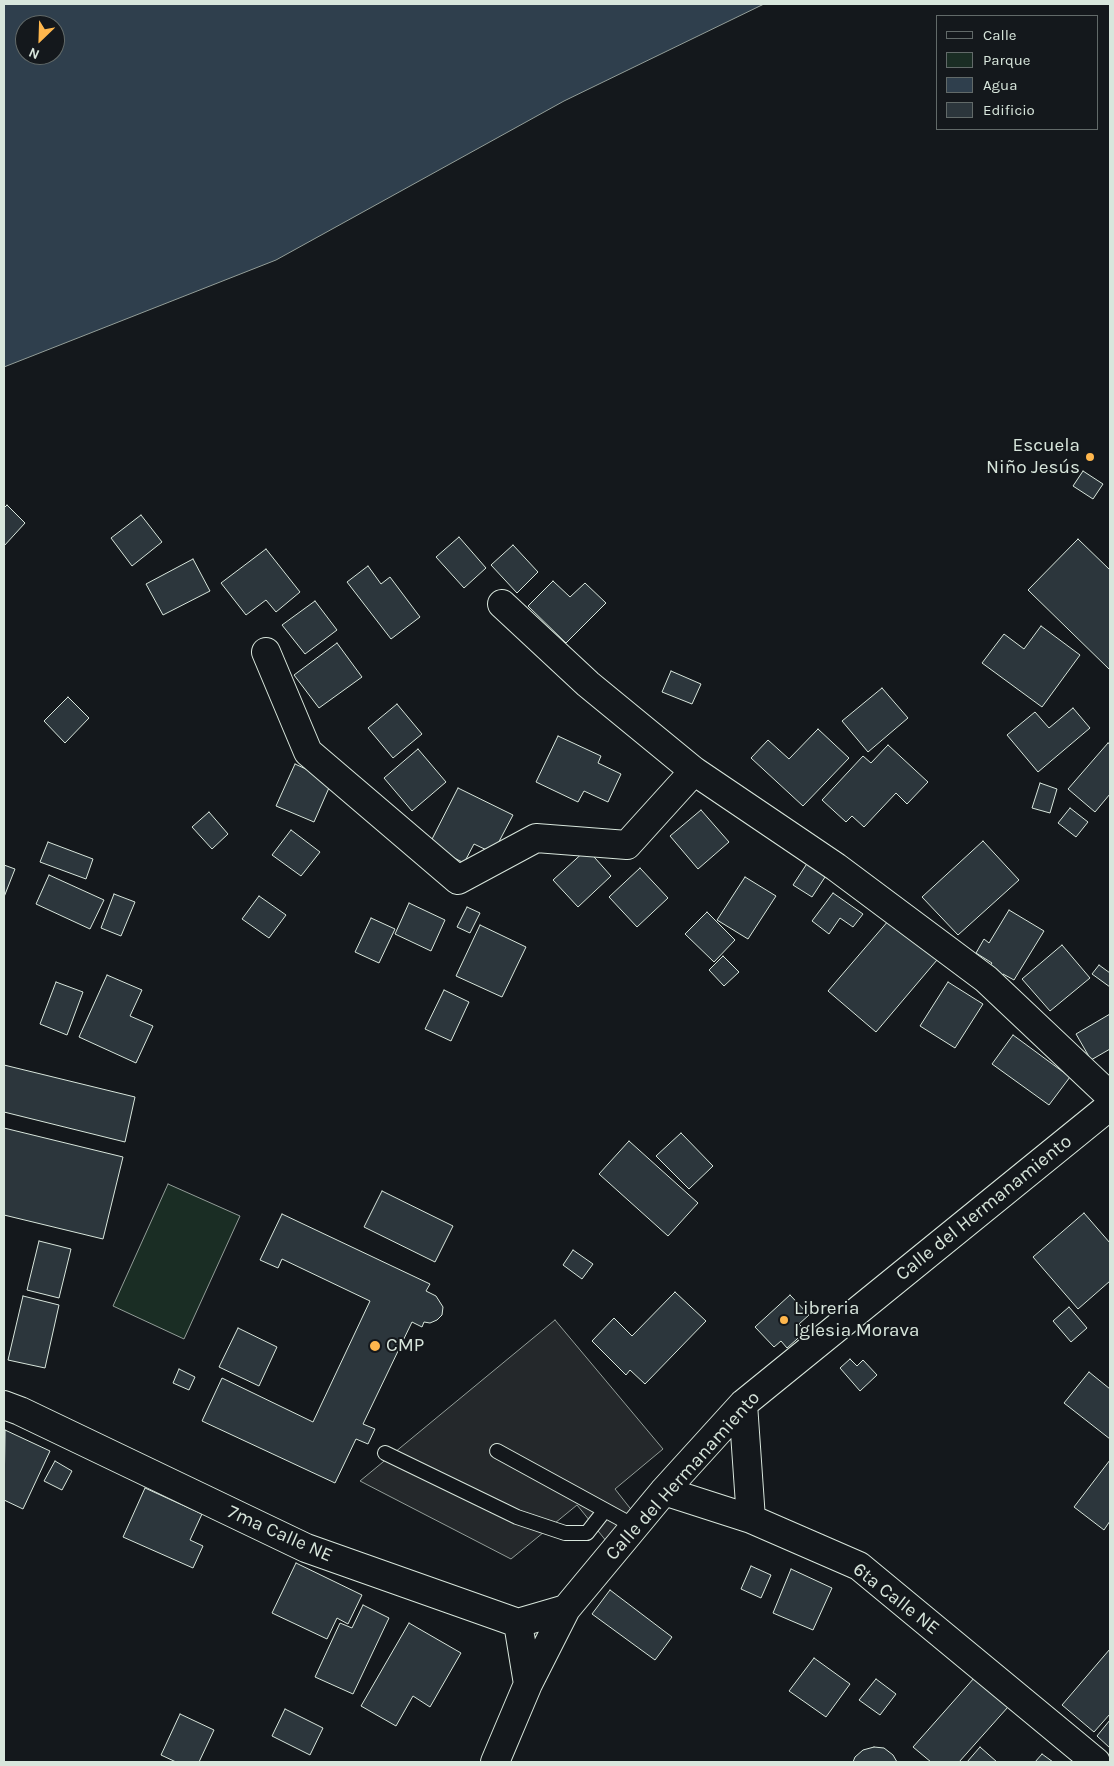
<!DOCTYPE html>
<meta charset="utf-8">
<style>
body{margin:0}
#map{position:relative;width:1114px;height:1766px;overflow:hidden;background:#14181c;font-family:Karla,sans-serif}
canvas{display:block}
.frame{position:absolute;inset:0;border:5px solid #d8e6dc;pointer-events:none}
.legend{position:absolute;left:936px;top:15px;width:162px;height:115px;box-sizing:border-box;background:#14181c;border:1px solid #626a69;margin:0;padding:6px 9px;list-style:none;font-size:15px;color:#d8e6dc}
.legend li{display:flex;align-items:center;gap:10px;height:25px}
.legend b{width:25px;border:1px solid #626a69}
.north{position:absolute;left:15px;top:15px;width:50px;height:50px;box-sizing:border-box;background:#14181c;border:1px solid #626a69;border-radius:50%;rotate:204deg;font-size:14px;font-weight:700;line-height:20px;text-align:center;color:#d8e6dc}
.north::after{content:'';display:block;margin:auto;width:18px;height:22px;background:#ffb74d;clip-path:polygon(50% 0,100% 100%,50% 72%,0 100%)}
</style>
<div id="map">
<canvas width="1114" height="1766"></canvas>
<div class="frame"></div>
<ul class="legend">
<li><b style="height:6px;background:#14181c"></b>Calle</li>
<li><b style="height:14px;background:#1a2d24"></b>Parque</li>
<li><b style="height:14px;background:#2f3f4d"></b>Agua</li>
<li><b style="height:14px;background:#2c363c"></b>Edificio</li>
</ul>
<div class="north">N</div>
</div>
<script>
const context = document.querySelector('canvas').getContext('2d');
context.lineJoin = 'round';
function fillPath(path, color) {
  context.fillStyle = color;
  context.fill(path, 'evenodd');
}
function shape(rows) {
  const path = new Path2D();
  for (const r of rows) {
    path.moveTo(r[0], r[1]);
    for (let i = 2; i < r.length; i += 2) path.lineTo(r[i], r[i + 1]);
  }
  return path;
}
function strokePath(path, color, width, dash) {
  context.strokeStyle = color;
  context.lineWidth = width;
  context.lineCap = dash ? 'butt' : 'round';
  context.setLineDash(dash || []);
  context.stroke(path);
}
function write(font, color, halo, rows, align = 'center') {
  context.font = font + ' Karla,sans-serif';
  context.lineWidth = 4;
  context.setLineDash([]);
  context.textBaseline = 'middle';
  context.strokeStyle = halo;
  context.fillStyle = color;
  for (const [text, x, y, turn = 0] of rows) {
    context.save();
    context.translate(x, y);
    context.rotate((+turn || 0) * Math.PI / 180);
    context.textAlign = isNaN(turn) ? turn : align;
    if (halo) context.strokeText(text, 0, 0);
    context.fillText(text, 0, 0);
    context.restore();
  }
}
const green = shape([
 [168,1184,240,1216,184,1339,113,1306,168,1184]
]);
const parking = shape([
 [555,1320,663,1449,615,1489,637,1517,607,1542,577,1505,511,1559,360,1481,555,1320]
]);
const water = shape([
 [4,4,764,4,564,101,276,260,4,367,4,4],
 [25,25,55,25,55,55,25,55,25,25]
]);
const building = shape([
 [1083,471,1103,484,1093,499,1073,486,1083,471],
 [7,505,25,523,4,546,4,508,7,505],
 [141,515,162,542,132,566,111,538,141,515],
 [459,537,486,568,464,588,436,557,459,537],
 [1078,539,1110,570,1110,670,1028,590,1078,539],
 [513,545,538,572,517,593,491,565,513,545],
 [266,549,300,592,276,612,266,600,246,615,221,583,266,549],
 [193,559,210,591,163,615,146,584,193,559],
 [368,566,381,584,390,577,420,617,391,639,347,582,368,566],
 [553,581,570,597,585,583,606,603,566,643,528,606,553,581],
 [315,601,337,630,305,654,282,625,315,601],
 [1041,626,1080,655,1042,707,982,663,1004,634,1024,649,1041,626],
 [337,643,362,677,319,708,294,675,337,643],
 [671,671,701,684,692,704,662,692,671,671],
 [882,688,908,718,868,752,842,721,882,688],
 [68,697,89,718,65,743,44,721,68,697],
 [397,704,422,734,393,758,368,728,397,704],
 [1073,708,1090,728,1038,772,1007,735,1035,712,1049,728,1073,708],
 [818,729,849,758,803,806,751,758,768,740,789,759,818,729],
 [558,736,601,756,598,763,621,774,608,802,584,791,578,802,536,782,558,736],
 [1108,743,1110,744,1110,794,1095,812,1068,789,1108,743],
 [888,745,928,782,907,804,896,793,864,827,852,816,846,822,822,800,863,756,871,763,888,745],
 [418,749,446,782,412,811,384,778,418,749],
 [295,764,332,781,314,822,276,806,295,764],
 [1040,783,1057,789,1050,813,1032,808,1040,783],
 [458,788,513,815,493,853,474,844,464,863,429,845,458,788],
 [1070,808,1088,822,1076,837,1058,823,1070,808],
 [701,810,729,842,698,869,670,836,701,810],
 [209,812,228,834,212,849,192,827,209,812],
 [291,830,320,852,301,876,272,855,291,830],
 [983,841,1019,880,958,935,922,897,983,841],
 [48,842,93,859,86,879,40,862,48,842],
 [587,849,611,876,578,907,553,880,587,849],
 [808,862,827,874,812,897,793,885,808,862],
 [4,865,15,869,4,897,4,865],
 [640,868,668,898,637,927,609,897,640,868],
 [49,875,104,900,90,929,36,904,49,875],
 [745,877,776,896,748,939,717,920,745,877],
 [833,893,863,914,853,927,840,918,829,934,812,921,833,893],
 [114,894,135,902,121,936,101,928,114,894],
 [259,896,286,915,269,938,242,919,259,896],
 [409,903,445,920,431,951,395,934,409,903],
 [467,907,480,913,470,933,457,927,467,907],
 [1009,910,1044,931,1014,980,1003,974,1001,977,989,967,992,963,976,953,984,939,989,943,1009,910],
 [707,912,735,940,714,962,685,934,707,912],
 [371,918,395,929,379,963,355,952,371,918],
 [889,920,937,960,876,1032,828,991,889,920],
 [480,925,526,947,502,997,456,976,480,925],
 [1062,945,1090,978,1050,1011,1022,979,1062,945],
 [723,956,739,972,724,986,709,970,723,956],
 [1099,965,1110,973,1110,987,1092,974,1099,965],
 [107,975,142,990,130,1016,153,1026,136,1063,79,1037,107,975],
 [56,982,83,992,67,1035,40,1024,56,982],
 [948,982,983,1004,955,1048,920,1026,948,982],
 [444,990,469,1002,451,1041,425,1029,444,990],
 [1110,1014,1110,1049,1091,1060,1076,1034,1110,1014],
 [1013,1035,1070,1077,1049,1105,992,1064,1013,1035],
 [4,1065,135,1097,125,1142,4,1112,4,1065],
 [4,1128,123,1157,103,1239,4,1215,4,1128],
 [681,1133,713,1166,689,1189,656,1156,681,1133],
 [629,1141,698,1203,668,1236,599,1174,629,1141],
 [382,1191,453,1226,435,1262,364,1227,382,1191],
 [1084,1213,1110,1243,1110,1281,1078,1309,1033,1257,1084,1213],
 [282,1214,430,1284,426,1291,436,1296,443,1307,442,1315,437,1320,430,1323,424,1322,422,1327,412,1322,363,1424,375,1429,368,1444,356,1439,335,1483,202,1421,222,1378,313,1422,370,1301,282,1259,278,1268,260,1260,282,1214],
 [39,1241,71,1249,59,1298,27,1290,39,1241],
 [573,1250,593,1264,582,1279,563,1265,573,1250],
 [675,1292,706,1321,645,1384,630,1370,626,1375,592,1341,614,1318,632,1336,675,1292],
 [790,1295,809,1315,799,1324,806,1331,787,1348,781,1341,774,1347,755,1327,790,1295],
 [23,1296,59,1305,45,1368,8,1360,23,1296],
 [1069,1307,1087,1328,1071,1342,1053,1321,1069,1307],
 [238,1328,277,1347,259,1386,219,1367,238,1328],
 [850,1359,857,1366,863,1360,877,1375,860,1391,840,1368,850,1359],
 [179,1369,195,1377,189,1390,173,1383,179,1369],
 [1089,1372,1110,1389,1110,1439,1064,1403,1089,1372],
 [5,1430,50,1451,23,1509,4,1500,5,1430],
 [1110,1460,1110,1521,1104,1530,1074,1507,1110,1460],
 [55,1461,72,1471,62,1490,44,1481,55,1461],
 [145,1488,202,1514,190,1540,203,1546,193,1568,123,1537,145,1488],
 [296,1563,362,1595,348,1624,337,1618,327,1639,272,1613,296,1563],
 [751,1566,771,1575,761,1598,741,1589,751,1566],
 [791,1569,832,1588,813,1630,773,1613,791,1569],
 [610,1590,672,1637,655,1660,592,1614,610,1590],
 [363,1605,389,1618,353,1694,315,1677,340,1623,352,1628,363,1605],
 [409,1623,461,1653,430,1707,413,1696,396,1726,361,1706,409,1623],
 [1110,1649,1110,1714,1094,1732,1062,1705,1110,1649],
 [814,1658,850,1684,826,1717,789,1691,814,1658],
 [975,1677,1008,1707,959,1762,931,1762,913,1747,975,1677],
 [876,1679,896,1694,880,1715,859,1700,876,1679],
 [285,1709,323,1728,310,1755,272,1736,285,1709],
 [180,1714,214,1730,199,1762,176,1762,161,1755,180,1714],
 [1110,1720,1110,1748,1097,1736,1110,1720],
 [874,1747,884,1748,893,1755,897,1762,853,1762,855,1757,863,1750,874,1747],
 [980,1747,997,1762,967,1762,980,1747],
 [1042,1754,1053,1762,1035,1762,1042,1754]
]);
const lane = shape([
 [497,1451,634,1526],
 [385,1453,517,1517,565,1533,587,1533,605,1510]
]);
const street = shape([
 [502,604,588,684,694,771,836,867,986,979,1110,1096],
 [266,652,308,752,458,880,536,838,627,845,694,771],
 [743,1404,751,1519],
 [4,1405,20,1411,306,1548,518,1623,566,1609],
 [664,1491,751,1519,859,1566,1096,1762],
 [518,1623,528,1684],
 [495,1762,528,1684,566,1609,664,1491,743,1404,1110,1106]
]);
const markers = [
 [1090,457,5,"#ffb74d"],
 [784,1320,5,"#ffb74d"],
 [375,1346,6,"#ffb74d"]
];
const poiNames = [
 ["Escuela",1080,446,"right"],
 ["Niño Jesús",1080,468,"right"],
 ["Libreria",794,1309],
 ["Iglesia Morava",794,1331],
 ["CMP",386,1346]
];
const streetNames = [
 ["Calle del Hermanamiento",984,1208,-39],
 ["Calle del Hermanamiento",683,1476,-48],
 ["7ma Calle NE",280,1534,24],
 ["6ta Calle NE",896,1599,38]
];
fillPath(green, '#1a2d24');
strokePath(green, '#939e99', 1);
fillPath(parking, '#24282b');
strokePath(parking, '#939e99', 1);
fillPath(water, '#2f3f4d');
strokePath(water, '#939e99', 1);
fillPath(building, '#2c363c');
strokePath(building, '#d8e6dc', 1);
strokePath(lane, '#d8e6dc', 16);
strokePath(street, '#d8e6dc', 30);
strokePath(lane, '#14181c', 14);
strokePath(street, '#14181c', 28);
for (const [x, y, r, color] of markers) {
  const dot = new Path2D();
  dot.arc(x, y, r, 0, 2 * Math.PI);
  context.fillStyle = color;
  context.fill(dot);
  strokePath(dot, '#14181c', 2);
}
write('19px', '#d8e6dc', '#14181c', poiNames, 'left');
write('19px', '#d8e6dc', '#14181c', streetNames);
</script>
